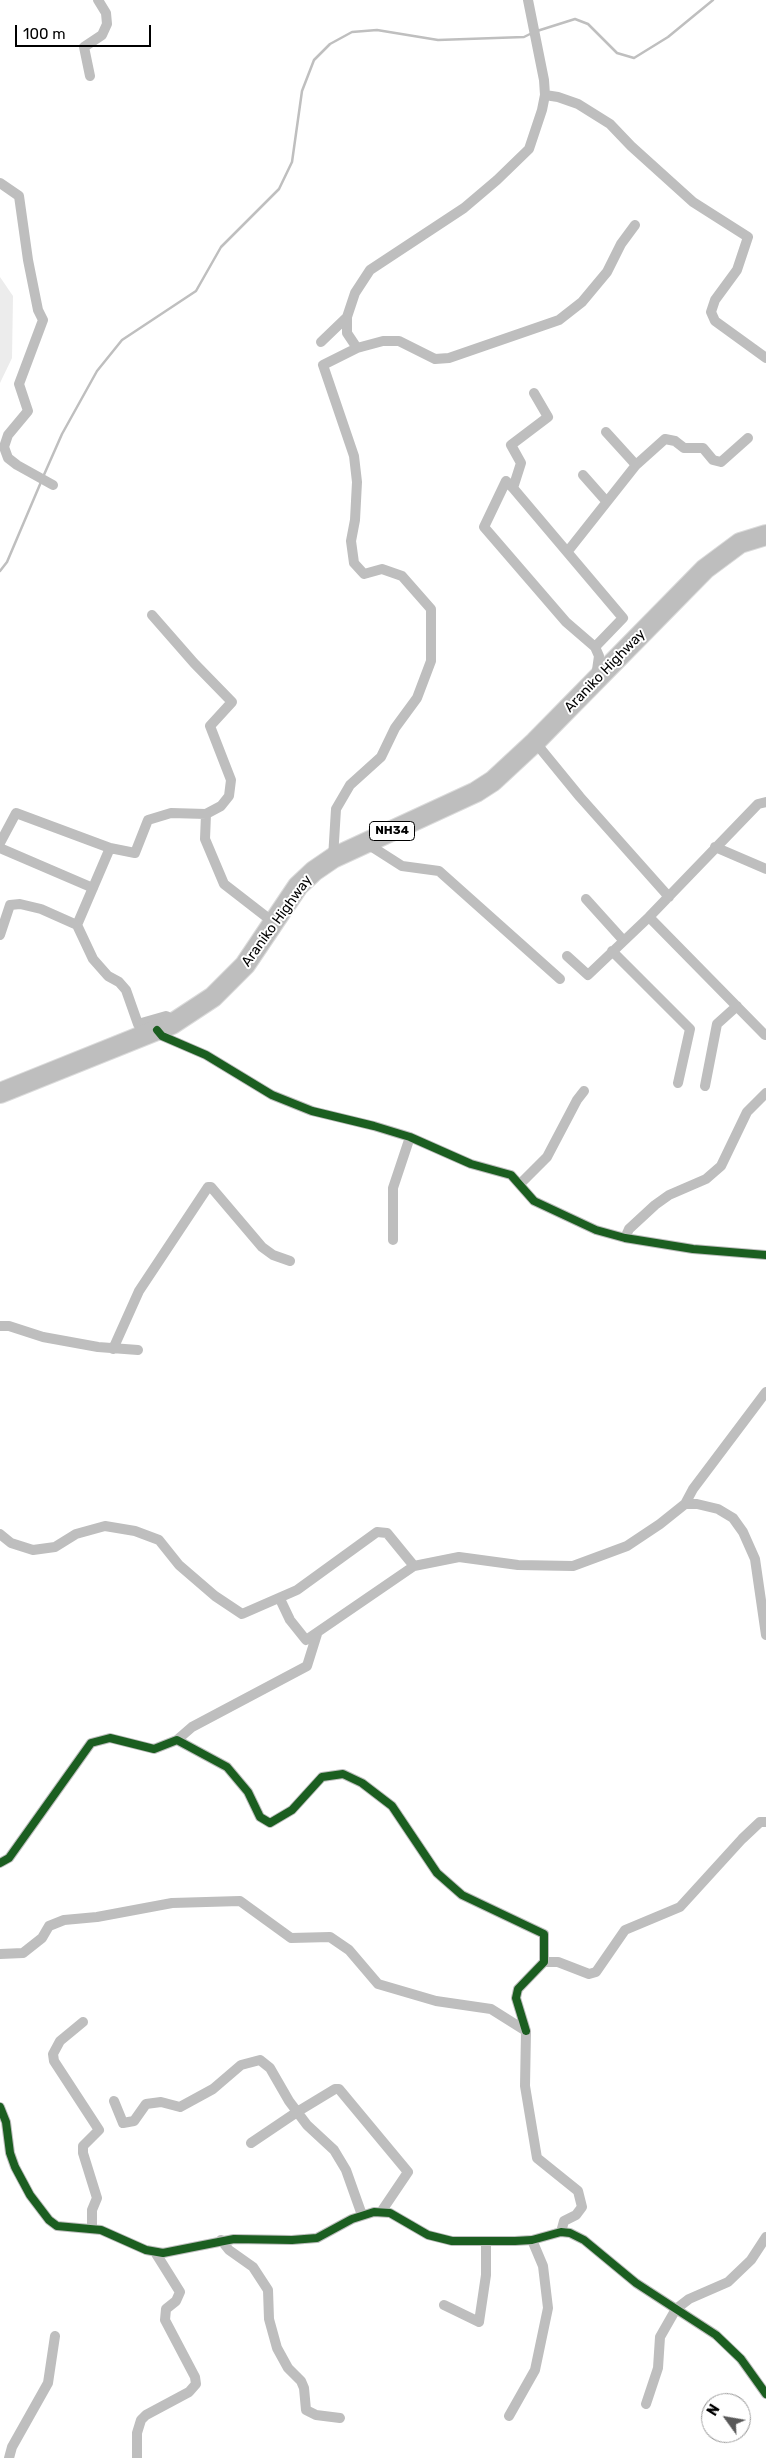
<!DOCTYPE html>
<style>
body{margin:0}
#map{position:relative;width:766px;height:2458px;overflow:hidden;background:#fff;font-family:Rubik,sans-serif}
canvas{display:block}
.north{position:absolute;left:701px;top:2393px;width:50px;height:50px;box-sizing:border-box;background:#fff;border:1px solid #999;border-radius:50%;rotate:302deg;font-size:14px;font-weight:700;line-height:20px;text-align:center;color:#000}
.north::after{content:'';display:block;margin:auto;width:18px;height:22px;background:#595959;clip-path:polygon(50% 0,100% 100%,50% 72%,0 100%)}
.scale{position:absolute;left:15px;top:25px;width:136px;height:22px;box-sizing:border-box;border:2px solid #000;border-top:0;padding-left:6px;font-size:15px;line-height:18px;white-space:nowrap;color:#000;-webkit-text-stroke:4px #fff;paint-order:stroke}
</style>
<div id="map">
<canvas width="766" height="2458"></canvas>
<div class="north">N</div>
<div class="scale">100 m</div>
</div>
<script>
const context = document.querySelector('canvas').getContext('2d');
context.lineJoin = 'round';
function fillPath(path, color) {
  context.fillStyle = color;
  context.fill(path, 'evenodd');
}
function shape(rows) {
  const path = new Path2D();
  for (const r of rows) {
    path.moveTo(r[0], r[1]);
    for (let i = 2; i < r.length; i += 2) path.lineTo(r[i], r[i + 1]);
  }
  return path;
}
function strokePath(path, color, width, dash) {
  context.strokeStyle = color;
  context.lineWidth = width;
  context.lineCap = dash ? 'butt' : 'round';
  context.setLineDash(dash || []);
  context.stroke(path);
}
function write(font, color, halo, rows, align = 'center') {
  context.font = font + ' Rubik,sans-serif';
  context.lineWidth = 4;
  context.setLineDash([]);
  context.textBaseline = 'middle';
  context.strokeStyle = halo;
  context.fillStyle = color;
  for (const [text, x, y, turn = 0] of rows) {
    context.save();
    context.translate(x, y);
    context.rotate((+turn || 0) * Math.PI / 180);
    context.textAlign = isNaN(turn) ? turn : align;
    if (halo) context.strokeText(text, 0, 0);
    context.fillText(text, 0, 0);
    context.restore();
  }
}
const green = shape([
 [0,277,13,296,12,358,0,383]
]);
const stream = shape([
 [537,31,575,19,588,24,617,53,634,58,668,37,713,0],
 [43,477,62,434,97,371,122,340,196,291,221,247,279,189,292,162,302,91,314,60,330,44,352,32,377,30,438,40,524,37,532,33],
 [0,571,7,562,41,482]
]);
const street = shape([
 [528,0,544,80,545,95,558,97,578,104,610,124,631,146,693,202,748,237,737,270,715,300,711,312,715,321,766,358],
 [90,76,84,47,102,35,107,24,106,13,98,0],
 [0,183,19,196,28,260,38,310,43,320,19,384,28,411,8,435,4,447,8,458,17,465,53,485],
 [321,342,347,317,355,293,370,270,464,208,497,180,529,149,542,110,545,95],
 [357,348,383,341,399,341,435,359,449,358,559,320,582,302,607,272,621,244,635,225],
 [534,393,548,417,511,445,521,463,513,488,506,481,484,527,566,622,595,647],
 [606,432,636,465],
 [583,475,606,501],
 [513,488,623,618,595,647,599,656,596,677],
 [568,551,636,465,665,439,675,441,684,448,703,448,713,460,721,462,748,438],
 [152,615,194,663,232,702,210,726,231,780,229,796,221,806,206,814,205,839,224,884,273,922],
 [535,742,580,797,669,897],
 [0,843,16,813,110,848,135,853,148,820,171,813,206,814],
 [366,843,402,866,439,871,560,979],
 [715,847,766,869],
 [0,848,93,888],
 [110,848,77,925,93,959,108,976,119,982,126,990,138,1024,166,1016,170,1018,172,1024],
 [333,858,336,809,350,785,381,757,395,728,417,698,431,661,431,609,402,576,382,569,364,574,354,563,351,541,355,520,357,482,354,456,323,365,357,348,347,333,347,317],
 [586,899,623,940],
 [649,917,765,1035],
 [0,935,10,905,20,904,41,909,77,925],
 [612,951,690,1029,678,1083],
 [567,956,588,975,649,917,758,804,766,802],
 [157,1030,162,1036,206,1055,272,1095,312,1111,374,1126,410,1137,471,1164,511,1175,534,1201,596,1230,625,1238,693,1249,766,1255],
 [705,1086,717,1024,737,1006],
 [520,1184,547,1157,577,1100,584,1091],
 [625,1238,629,1229,655,1205,669,1195,706,1179,721,1166,747,1112,766,1093],
 [393,1240,393,1188,410,1137],
 [0,1326,9,1326,43,1337,98,1347,138,1350],
 [113,1349,139,1291,208,1187,211,1187,262,1247,273,1255,290,1261],
 [685,1504,697,1504,718,1509,733,1518,743,1532,755,1559,766,1635],
 [0,1534,11,1543,33,1550,55,1547,76,1534,105,1526,135,1531,159,1540,179,1565,215,1596,242,1614,297,1590,377,1532,387,1533,414,1566],
 [280,1599,290,1620,306,1640,414,1566,459,1557,518,1565,573,1566,627,1546,660,1524,685,1504,693,1489,766,1392],
 [177,1740,192,1727,307,1666,317,1634],
 [0,1863,9,1858,91,1743,110,1738,154,1749,177,1740,227,1767,248,1792,260,1817,270,1823,292,1810,322,1777,343,1774,362,1783,392,1806,437,1873,462,1895,544,1934,544,1962,518,1989,516,1998,526,2031],
 [0,1954,23,1953,42,1938,49,1926,64,1920,97,1917,172,1903,240,1901,291,1938,330,1937,349,1950,378,1984,436,2001,491,2009,526,2031,525,2086,537,2158,578,2191,582,2207,576,2215,564,2221,561,2232],
 [544,1962,558,1962,589,1974,596,1972,625,1930,680,1907,742,1839,760,1822,766,1822],
 [83,2022,60,2041,53,2054,54,2061,99,2130,83,2146,83,2153,97,2198,92,2210,92,2229],
 [114,2101,123,2123,134,2121,146,2104,161,2102,180,2107,213,2089,241,2065,260,2060,270,2068,289,2101,307,2125,334,2150,346,2170,362,2215],
 [0,2107,6,2122,10,2153,15,2167,30,2195,49,2220,57,2226,101,2230,146,2250,163,2253,234,2239,292,2240,317,2238,352,2219,374,2212,390,2213,428,2235,452,2241,515,2241,532,2240,561,2232,570,2233,584,2240,636,2283,716,2335,741,2359,766,2394],
 [251,2143,297,2112,335,2089,339,2089,408,2172,381,2212],
 [221,2240,229,2250,253,2267,268,2290,269,2319,277,2348,288,2368,301,2381,304,2388,306,2410,316,2415,340,2418],
 [444,2305,479,2322,486,2275,486,2241],
 [646,2404,658,2368,660,2337,676,2309,689,2299,728,2282,751,2260,766,2237],
 [509,2416,535,2370,548,2308,543,2266,532,2240],
 [9,2458,12,2447,48,2383,55,2336],
 [137,2458,137,2433,141,2420,146,2415,189,2392,196,2384,195,2377,165,2320,166,2309,176,2301,180,2292,155,2252]
]);
const highway = shape([
 [0,1093,172,1024,213,997,245,965,298,886,314,871,333,858,476,792,493,781,535,742,705,569,740,543,766,535]
]);
const cycleway = shape([
 [157,1030,162,1036,206,1055,272,1095,312,1111,374,1126,410,1137,471,1164,511,1175,534,1201,596,1230,625,1238,693,1249,766,1255],
 [0,1863,9,1858,91,1743,110,1738,154,1749,177,1740,227,1767,248,1792,260,1817,270,1823,292,1810,322,1777,343,1774,362,1783,392,1806,437,1873,462,1895,544,1934,544,1962,518,1989,516,1998,526,2031],
 [0,2107,6,2122,10,2153,15,2167,30,2195,49,2220,57,2226,101,2230,146,2250,163,2253,234,2239,292,2240,317,2238,352,2219,374,2212,390,2213,428,2235,452,2241,515,2241,532,2240,561,2232,570,2233,584,2240,636,2283,716,2335,741,2359,766,2394]
]);
const shields = [
 [392,831,45]
];
const shieldNames = [
 ["NH34",392,831]
];
const streetNames = [
 ["Araniko Highway",605,671,-46],
 ["Araniko Highway",277,921,-54]
];
fillPath(green, '#ececec');
strokePath(stream, '#bfbfbf', 2.5);
strokePath(highway, '#dbdbdb', 22);
strokePath(street, '#bebebe', 10);
strokePath(highway, '#bebebe', 20);
strokePath(cycleway, '#1b5e20', 8);
for (const [x, y, w] of shields) {
  const box = new Path2D();
  box.roundRect(x - w / 2, y - 9.5, w, 19, 4);
  context.fillStyle = '#fff';
  context.fill(box);
  strokePath(box, '#000', 1);
}
write('bold 12px', '#000', null, shieldNames);
write('14px', '#000', '#fff', streetNames);
</script>
